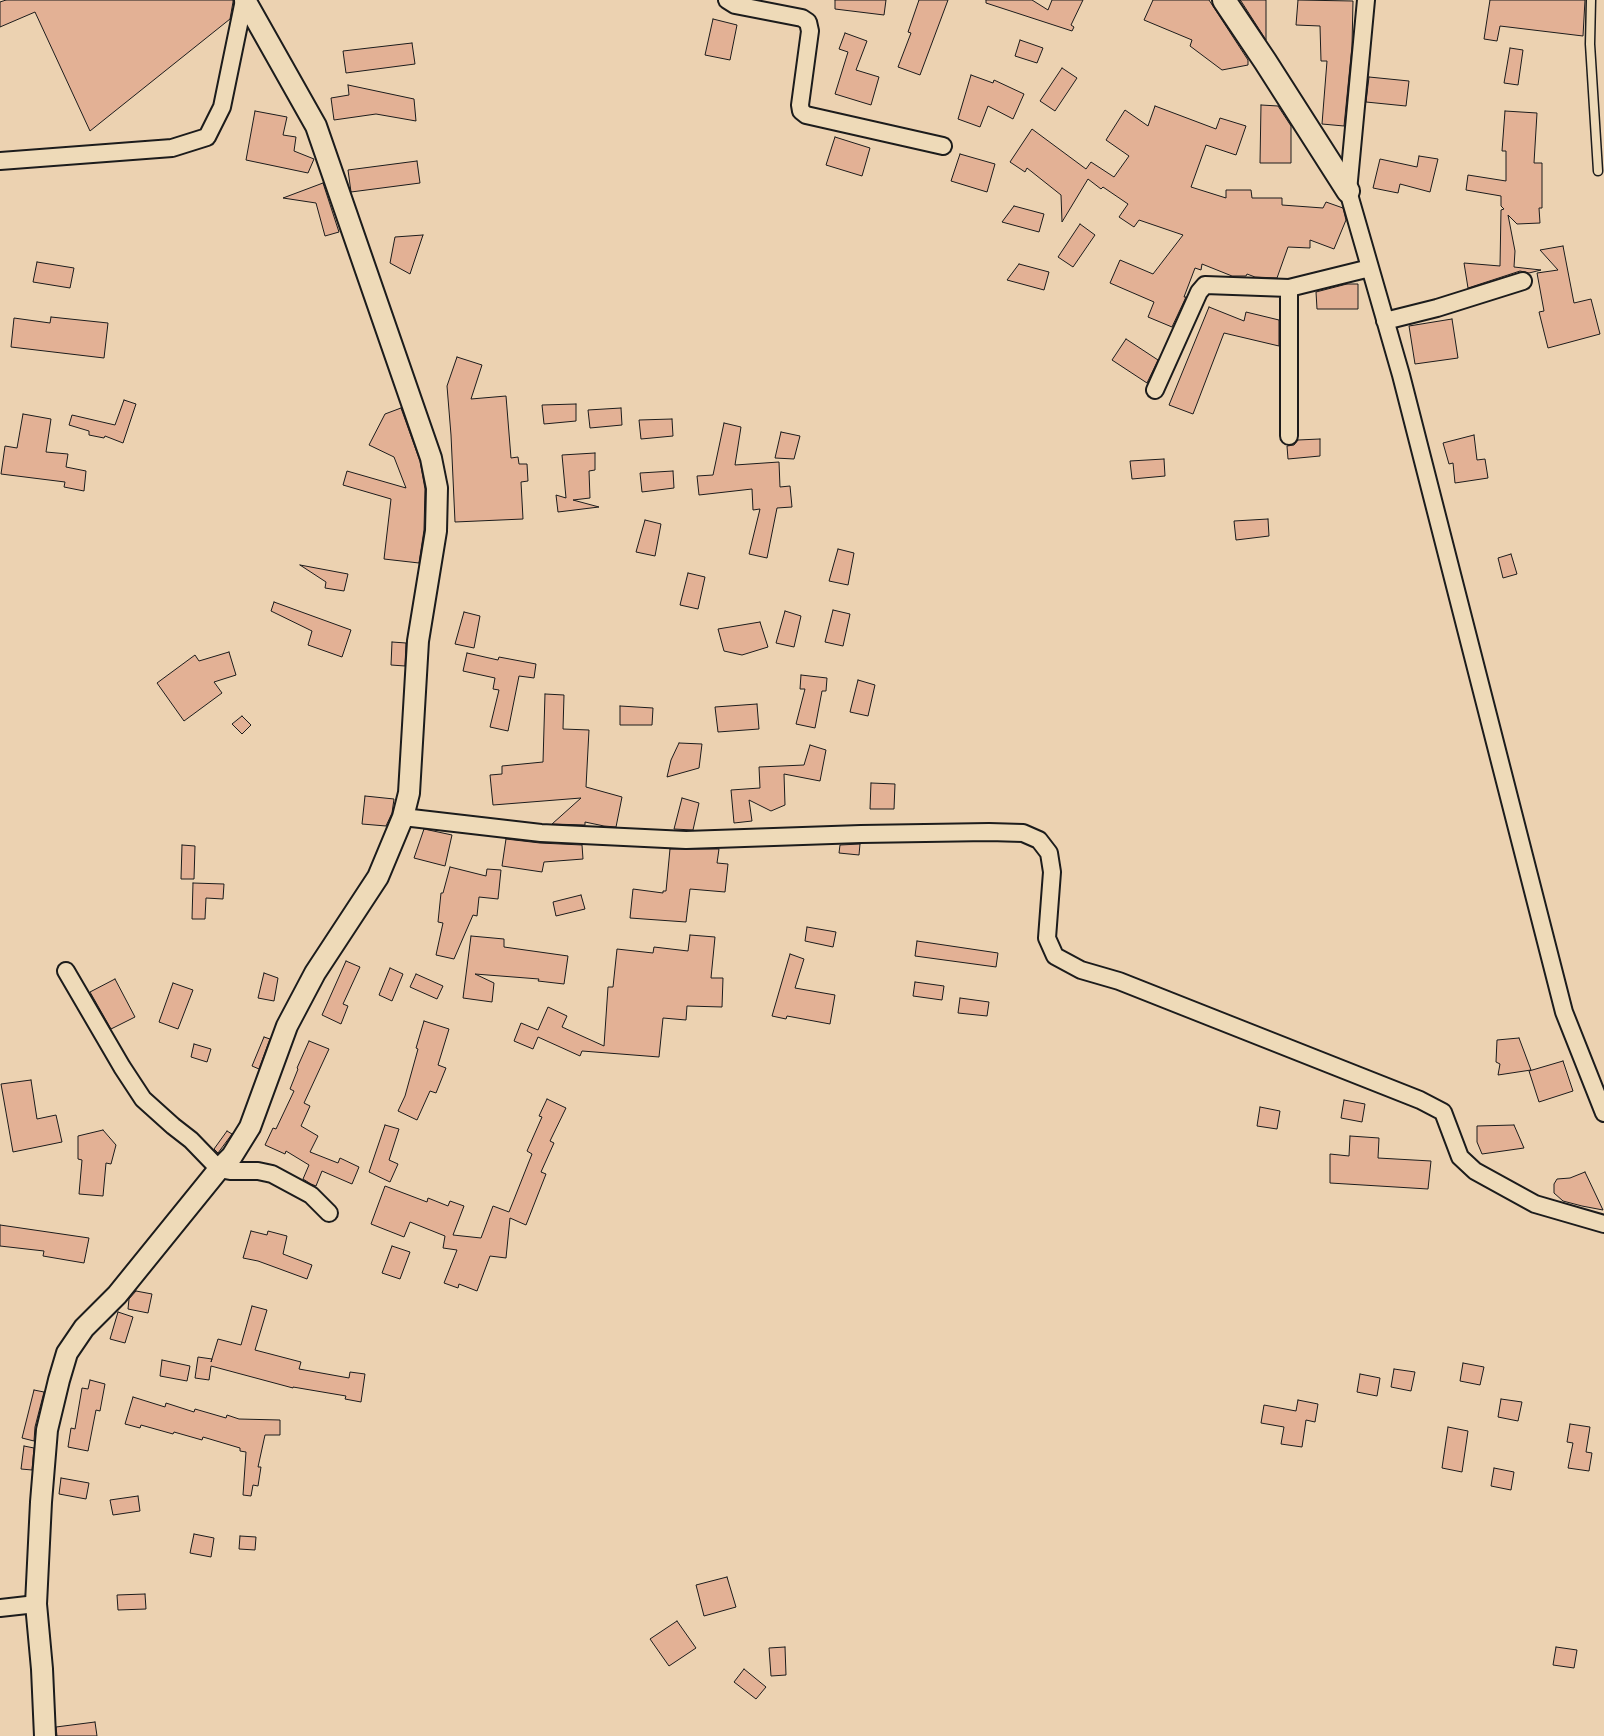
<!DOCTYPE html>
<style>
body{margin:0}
canvas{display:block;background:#ecd2b1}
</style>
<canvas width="1604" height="1736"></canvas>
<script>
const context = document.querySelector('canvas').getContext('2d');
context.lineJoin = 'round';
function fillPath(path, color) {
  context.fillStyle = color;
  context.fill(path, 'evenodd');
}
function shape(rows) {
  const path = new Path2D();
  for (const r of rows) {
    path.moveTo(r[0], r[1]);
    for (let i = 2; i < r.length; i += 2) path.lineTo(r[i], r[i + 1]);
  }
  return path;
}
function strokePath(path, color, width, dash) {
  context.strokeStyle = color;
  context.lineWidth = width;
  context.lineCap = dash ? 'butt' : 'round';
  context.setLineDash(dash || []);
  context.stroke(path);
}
const building = shape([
 [6,0,233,0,233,2,230,19,90,131,35,12,0,27,0,2,6,0],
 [835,0,886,0,884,15,835,9,835,0],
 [919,0,948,0,920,75,898,67,911,33,908,32,919,0],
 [986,0,1032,0,1048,10,1052,0,1083,0,1071,25,1074,27,1072,31,986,3,986,0],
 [1153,0,1209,0,1248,60,1248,65,1222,70,1190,46,1192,40,1144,20,1153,0],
 [1240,0,1266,0,1266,40,1241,1,1240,0],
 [1298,0,1353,1,1352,46,1344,126,1322,124,1327,61,1321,61,1320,26,1296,25,1298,0],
 [1490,0,1585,0,1583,36,1500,26,1497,41,1484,39,1490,0],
 [713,19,737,25,730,60,705,55,713,19],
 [845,33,867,41,856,70,879,77,871,105,835,94,848,52,839,49,845,33],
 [1020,40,1043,48,1037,63,1015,56,1020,40],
 [412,43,415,64,346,73,343,51,412,43],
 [1510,48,1523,50,1518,85,1504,83,1510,48],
 [1062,68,1077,78,1055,111,1040,101,1062,68],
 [971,75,993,83,994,80,1024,94,1013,119,988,106,980,127,958,119,971,75],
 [1369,77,1409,81,1406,106,1366,102,1369,77],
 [348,85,414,99,416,121,376,114,334,120,331,98,349,95,348,85],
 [1261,105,1278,106,1291,126,1291,163,1260,163,1261,105],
 [1155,106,1216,129,1220,118,1246,126,1236,155,1206,145,1191,187,1226,198,1226,190,1251,190,1252,198,1282,198,1282,205,1323,208,1326,202,1343,208,1346,220,1334,249,1310,240,1310,248,1288,247,1277,278,1255,277,1247,274,1246,276,1232,276,1202,264,1201,270,1195,268,1184,297,1186,297,1172,327,1148,317,1154,302,1110,283,1120,260,1153,274,1183,235,1139,220,1134,227,1119,217,1128,204,1103,187,1101,189,1088,179,1062,222,1061,195,1027,168,1025,172,1010,162,1032,129,1086,169,1091,162,1114,177,1129,156,1106,140,1125,110,1148,126,1155,106],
 [255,111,287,117,283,135,296,137,294,151,314,159,308,173,246,160,255,111],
 [1505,111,1537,113,1534,163,1542,163,1542,208,1539,208,1540,223,1517,224,1508,215,1515,251,1514,267,1541,270,1529,273,1520,271,1468,288,1464,263,1500,266,1501,210,1504,209,1501,206,1501,196,1466,190,1468,175,1506,181,1506,151,1502,151,1505,111],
 [835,137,870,148,862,176,826,165,835,137],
 [960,154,995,164,987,192,951,181,960,154],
 [1419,156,1438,159,1430,192,1400,184,1398,193,1373,188,1380,159,1417,167,1419,156],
 [417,161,420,183,351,192,348,170,417,161],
 [323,183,339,232,325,236,316,203,283,198,323,183],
 [1014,206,1044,214,1039,232,1002,222,1014,206],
 [1080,224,1095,235,1073,267,1058,257,1080,224],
 [423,235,410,274,390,263,395,237,423,235],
 [1563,246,1574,303,1591,299,1600,334,1548,348,1539,312,1544,311,1537,273,1558,270,1540,250,1563,246],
 [37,262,74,268,70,288,33,282,37,262],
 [1019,264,1049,272,1044,290,1007,280,1019,264],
 [1347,284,1358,284,1358,309,1317,309,1316,292,1347,284],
 [1209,307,1244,321,1246,312,1279,320,1279,346,1224,333,1193,414,1169,405,1209,307],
 [51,317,108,323,104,358,11,347,14,318,50,323,51,317],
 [1452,319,1458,358,1415,364,1409,326,1452,319],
 [1126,339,1158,360,1147,383,1112,360,1126,339],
 [457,357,482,365,471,399,506,396,511,458,518,457,519,464,527,464,528,481,521,482,523,519,455,522,451,435,447,386,457,357],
 [124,400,136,404,123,443,105,436,104,438,89,435,89,431,69,425,72,415,115,425,124,400],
 [576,404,576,421,544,424,542,405,576,404],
 [401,408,420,461,425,489,424,530,419,563,384,559,391,499,343,485,347,471,406,488,394,457,369,445,385,414,401,408],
 [621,408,622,425,590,428,588,410,621,408],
 [23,414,51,419,46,452,68,454,66,467,86,471,84,491,64,487,65,482,1,474,5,446,17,448,23,414],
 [672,419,673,436,641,439,639,420,672,419],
 [724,423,741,427,735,465,779,462,780,487,790,486,792,507,777,508,767,558,749,554,760,509,753,510,752,489,699,495,697,476,713,475,724,423],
 [781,432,800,436,794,459,775,458,781,432],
 [1474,435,1477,460,1485,459,1488,478,1455,483,1453,463,1449,464,1443,443,1474,435],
 [1320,439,1320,456,1288,459,1287,446,1294,445,1298,440,1320,439],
 [595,453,595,470,589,471,590,498,573,500,599,507,558,512,556,495,566,498,562,455,595,453],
 [1164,459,1165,476,1132,479,1130,461,1164,459],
 [673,471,674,488,642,492,640,473,673,471],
 [1268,519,1269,536,1236,540,1234,521,1268,519],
 [645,520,661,524,655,556,636,552,645,520],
 [838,549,854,553,848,585,829,581,838,549],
 [1511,554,1517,574,1503,578,1498,558,1511,554],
 [300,565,348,574,344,591,325,588,326,582,300,565],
 [688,573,705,577,698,609,680,605,688,573],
 [274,602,351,630,342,657,308,645,312,631,271,611,274,602],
 [833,610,850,614,843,646,825,642,833,610],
 [785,611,801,616,794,647,776,643,785,611],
 [464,612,480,616,474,648,455,644,464,612],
 [760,622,768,647,742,655,724,651,718,629,760,622],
 [392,642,406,643,405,666,391,665,392,642],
 [229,652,236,675,214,682,222,693,184,721,157,683,195,655,199,661,229,652],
 [467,653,498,660,499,657,536,664,534,678,519,676,508,731,490,727,499,690,493,689,495,678,463,671,467,653],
 [801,675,827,678,826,691,822,691,815,728,796,724,805,689,800,689,801,675],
 [858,680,875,685,868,716,850,712,858,680],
 [545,694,564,695,563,729,589,730,586,787,622,797,616,827,604,826,585,822,585,825,552,824,581,798,493,805,490,775,502,774,502,766,543,762,545,694],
 [757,704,759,729,718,732,715,707,757,704],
 [620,706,653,708,652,725,620,725,620,706],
 [242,716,251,725,242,734,232,724,242,716],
 [679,743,702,744,699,768,667,777,671,760,679,743],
 [810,745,826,750,820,781,784,774,785,805,771,811,749,800,752,821,734,823,731,790,760,788,759,767,804,765,810,745],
 [871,783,895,784,894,809,870,809,871,783],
 [365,796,394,799,392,813,386,826,362,824,365,796],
 [682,798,699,803,693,830,674,829,682,798],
 [424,829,452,835,445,866,414,858,424,829],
 [506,839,540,843,582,845,583,859,544,862,542,872,502,866,506,839],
 [860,844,859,855,839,853,840,845,860,844],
 [182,845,195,846,194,879,181,879,182,845],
 [670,849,719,849,717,863,728,864,725,892,690,889,686,922,630,918,633,889,663,893,663,891,666,891,670,849],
 [450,867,486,876,487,869,501,870,498,899,479,897,477,916,473,915,454,959,436,955,443,923,438,922,441,893,443,893,450,867],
 [193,883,224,884,223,899,206,898,205,919,192,919,193,883],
 [581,895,585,909,556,916,553,902,581,895],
 [807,927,836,932,833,947,805,941,807,927],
 [690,935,715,937,711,978,723,978,722,1007,687,1006,686,1020,663,1018,659,1057,582,1051,580,1056,538,1037,533,1049,514,1041,521,1023,538,1030,548,1007,567,1016,562,1027,604,1046,608,987,613,987,617,949,653,953,654,947,688,951,690,935],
 [471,936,504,939,504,947,568,956,564,984,538,981,539,979,475,974,494,983,492,1002,463,998,471,936],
 [917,941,998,953,996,967,915,956,917,941],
 [790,954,804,959,795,988,835,995,830,1024,787,1016,786,1019,772,1016,790,954],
 [346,961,360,967,343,1004,348,1006,341,1024,322,1015,346,961],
 [390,968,403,974,392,1001,379,995,390,968],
 [264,973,278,978,274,1001,258,998,264,973],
 [416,974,443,986,437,999,410,987,416,974],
 [115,979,135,1017,111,1029,90,992,115,979],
 [915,982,944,986,942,1000,913,996,915,982],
 [173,983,193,990,178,1029,159,1022,173,983],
 [960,998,989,1002,987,1016,958,1013,960,998],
 [424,1021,449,1029,438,1065,446,1068,436,1093,430,1091,417,1120,398,1111,405,1096,418,1049,416,1048,424,1021],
 [264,1037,270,1039,259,1069,252,1066,264,1037],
 [1519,1038,1531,1070,1498,1075,1500,1064,1496,1062,1497,1040,1519,1038],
 [309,1041,329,1049,304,1103,310,1106,301,1126,318,1136,310,1152,338,1163,340,1158,359,1167,352,1184,322,1171,316,1186,311,1184,303,1179,309,1165,286,1151,285,1154,265,1145,273,1128,276,1129,294,1091,290,1089,298,1069,297,1068,309,1041],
 [194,1044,211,1049,207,1062,191,1057,194,1044],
 [1563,1061,1573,1091,1539,1102,1529,1071,1563,1061],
 [31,1080,37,1119,56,1115,62,1142,13,1152,1,1084,31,1080],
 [547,1099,566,1108,550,1141,554,1143,541,1172,546,1174,526,1225,510,1218,506,1258,490,1256,477,1291,459,1284,458,1288,444,1283,457,1250,443,1248,445,1236,410,1222,404,1237,371,1224,385,1186,427,1202,428,1198,448,1206,450,1201,464,1206,453,1235,481,1238,493,1206,509,1212,532,1154,527,1151,542,1117,539,1116,547,1099],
 [1344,1100,1365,1104,1362,1122,1341,1118,1344,1100],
 [1260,1107,1280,1111,1277,1129,1257,1126,1260,1107],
 [385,1125,399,1129,389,1160,398,1164,390,1182,369,1172,385,1125],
 [1514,1125,1524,1148,1482,1154,1477,1142,1477,1126,1514,1125],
 [103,1130,116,1145,111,1164,106,1163,103,1196,79,1194,82,1160,78,1159,78,1136,103,1130],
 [227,1131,232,1134,218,1153,214,1149,227,1131],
 [1350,1136,1379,1138,1378,1158,1431,1161,1428,1189,1330,1183,1330,1154,1349,1156,1350,1136],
 [1585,1172,1603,1210,1582,1206,1563,1201,1554,1193,1554,1184,1557,1179,1570,1178,1585,1172],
 [0,1225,89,1238,84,1263,43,1256,44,1251,0,1246,0,1225],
 [251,1231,267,1235,268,1231,287,1236,283,1254,312,1265,307,1279,258,1261,243,1258,251,1231],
 [392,1246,410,1252,400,1279,382,1273,392,1246],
 [136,1291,152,1294,148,1313,128,1309,129,1299,136,1291],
 [252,1306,267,1310,255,1350,301,1362,299,1369,349,1378,350,1372,365,1374,361,1402,345,1399,346,1396,293,1387,293,1388,211,1366,209,1380,195,1378,198,1357,212,1359,211,1362,218,1339,241,1345,252,1306],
 [118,1312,133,1317,125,1343,110,1339,118,1312],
 [162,1360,190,1366,187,1381,160,1376,162,1360],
 [1463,1363,1484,1367,1480,1385,1460,1381,1463,1363],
 [1394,1369,1415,1372,1411,1391,1391,1387,1394,1369],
 [1360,1374,1380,1378,1377,1396,1357,1392,1360,1374],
 [90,1380,105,1384,100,1411,96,1410,88,1451,68,1447,71,1428,75,1429,82,1388,88,1389,90,1380],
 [34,1390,44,1392,35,1427,34,1441,22,1438,34,1390],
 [133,1397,165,1407,166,1403,194,1412,195,1409,226,1418,227,1415,239,1419,280,1420,280,1435,265,1435,258,1467,261,1467,258,1486,253,1485,251,1496,243,1495,246,1452,240,1451,240,1448,203,1437,202,1440,174,1432,173,1434,141,1425,140,1428,125,1424,133,1397],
 [1501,1399,1522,1402,1518,1421,1498,1417,1501,1399],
 [1298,1400,1318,1404,1315,1422,1306,1420,1302,1447,1281,1444,1284,1427,1261,1423,1264,1405,1296,1411,1298,1400],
 [1570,1424,1590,1427,1586,1452,1592,1453,1589,1471,1568,1468,1573,1443,1567,1442,1570,1424],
 [1448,1427,1468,1431,1462,1472,1442,1468,1448,1427],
 [24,1446,34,1448,32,1470,21,1469,24,1446],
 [1494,1468,1514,1472,1511,1490,1491,1486,1494,1468],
 [61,1478,89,1483,86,1499,59,1494,61,1478],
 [138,1496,140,1511,113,1515,110,1500,138,1496],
 [194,1534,214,1538,211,1557,190,1553,194,1534],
 [240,1536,256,1537,255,1550,239,1549,240,1536],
 [727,1577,736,1607,704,1616,696,1585,727,1577],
 [145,1594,146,1609,118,1610,117,1595,145,1594],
 [677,1621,696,1648,669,1666,650,1639,677,1621],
 [785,1647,786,1675,771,1676,769,1648,785,1647],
 [1556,1647,1577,1650,1574,1668,1553,1665,1556,1647],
 [744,1669,766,1687,756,1699,734,1682,744,1669],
 [95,1722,97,1736,57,1736,56,1727,95,1722]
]);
const service = shape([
 [1591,0,1590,44,1598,171]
]);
const minor = shape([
 [727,0,735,5,802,18,808,22,810,31,800,105,801,111,806,115,943,146],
 [1366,0,1348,191,1401,375,1564,1012,1604,1113],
 [0,161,172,148,207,137,222,107,244,0],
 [1289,288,1289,436],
 [1385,321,1437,308,1523,281],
 [1155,390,1199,292,1205,285,1289,288,1370,268],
 [403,817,541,833,686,840,861,834,989,832,1023,833,1039,840,1049,853,1052,872,1047,938,1055,956,1081,970,1119,981,1420,1100,1443,1112,1460,1157,1475,1171,1535,1204,1604,1224],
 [66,971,122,1067,143,1099,173,1126,191,1140,219,1169,230,1171,258,1171,272,1174,311,1195,329,1213],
 [0,1608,36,1604]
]);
const tertiary = shape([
 [45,1736,42,1669,36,1604,41,1502,47,1430,59,1380,67,1353,84,1328,117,1295,219,1169,232,1156,250,1127,287,1026,315,973,378,877,403,817,409,793,418,641,436,531,437,488,431,458,316,126,245,0]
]);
const secondary = shape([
 [1224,0,1265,61,1348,191]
]);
fillPath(building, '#e3b195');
strokePath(building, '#1c1c1c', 1);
strokePath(service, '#1c1c1c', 11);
strokePath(minor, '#1c1c1c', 20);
strokePath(tertiary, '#1c1c1c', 24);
strokePath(secondary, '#1c1c1c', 26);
strokePath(service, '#eedab8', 8);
strokePath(minor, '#eedab8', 16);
strokePath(tertiary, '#eedab8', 20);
strokePath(secondary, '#eedab8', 22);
</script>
